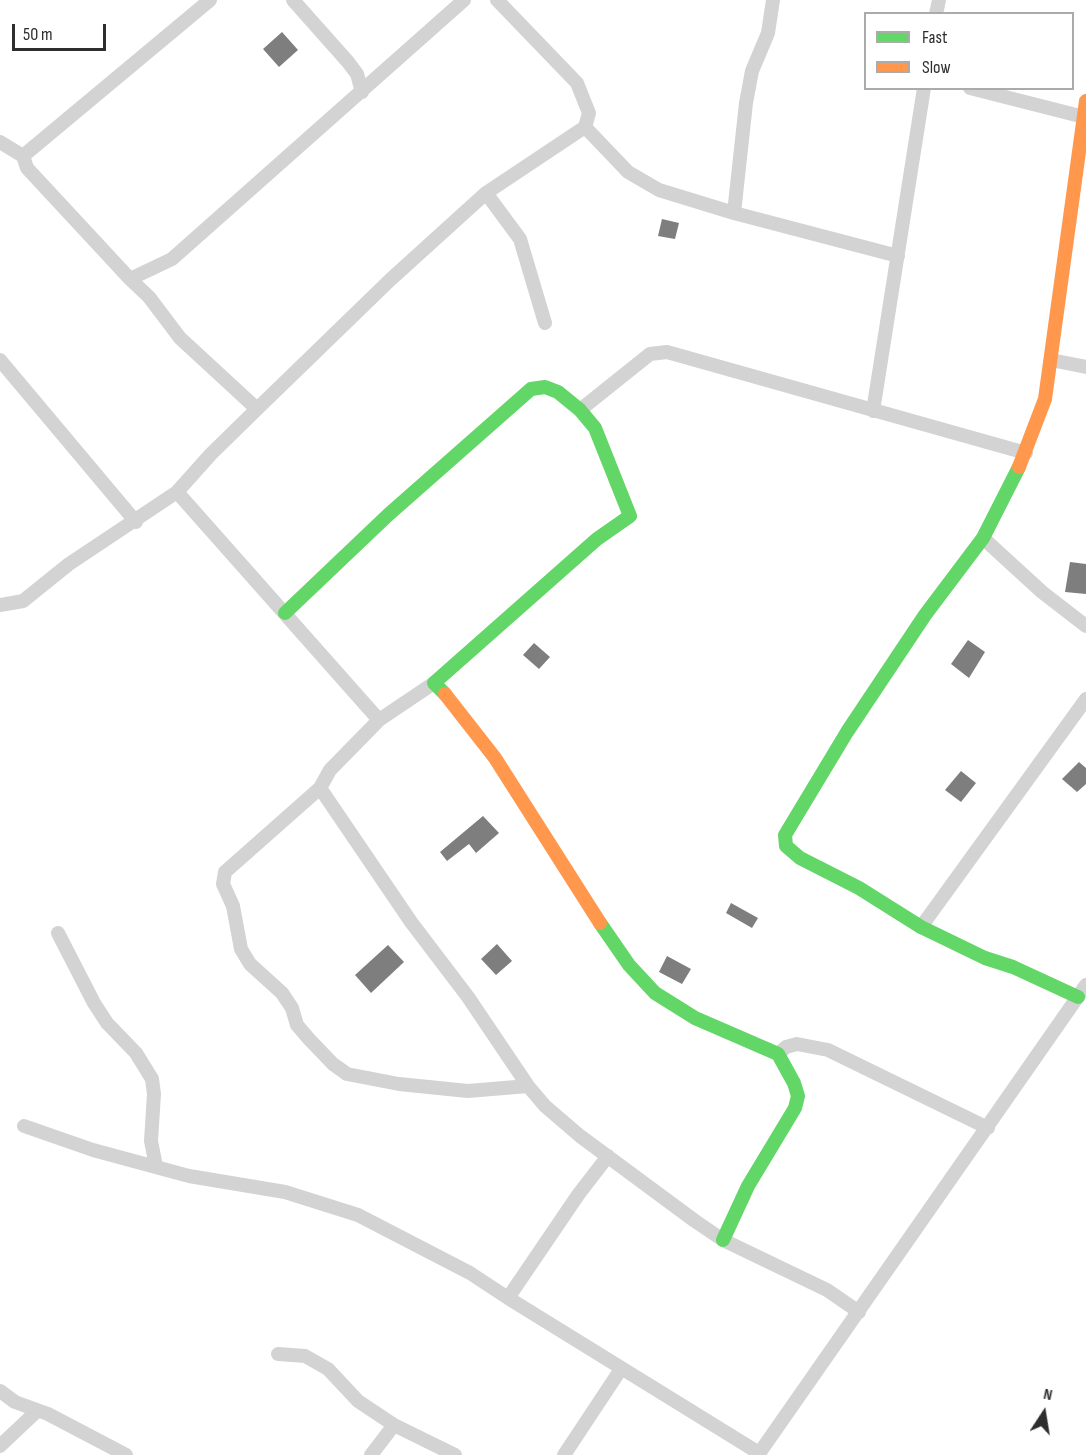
<!DOCTYPE html>
<style>
body{margin:0}
#map{position:relative;width:1086px;height:1455px;overflow:hidden;background:#fff;font-family:"Sofia Sans Condensed",sans-serif}
canvas{display:block}
.legend{position:absolute;left:864px;top:12px;width:210px;height:78px;box-sizing:border-box;background:#fff;border:2px solid #ababab;margin:0;padding:8px 10px;list-style:none;font-size:18px;color:#2e2e2e}
.legend li{display:flex;align-items:center;gap:12px;height:30px}
.legend b{width:30px;border:2px solid #ababab}
.north{position:absolute;left:1014px;top:1383px;width:60px;height:60px;-webkit-text-stroke:4px #fff;paint-order:stroke;rotate:12deg;font-size:16px;font-weight:700;line-height:24px;text-align:center;color:#2e2e2e}
.north::after{content:'';display:block;margin:auto;width:21px;height:27px;background:#2e2e2e;clip-path:polygon(50% 0,100% 100%,50% 72%,0 100%)}
.scale{position:absolute;left:12px;top:24px;width:94px;height:27px;box-sizing:border-box;border:3px solid #2e2e2e;border-top:0;padding-left:8px;font-size:18px;line-height:21px;white-space:nowrap;color:#2e2e2e;-webkit-text-stroke:4px #fff;paint-order:stroke}
</style>
<div id="map">
<canvas width="1086" height="1455"></canvas>
<ul class="legend">
<li><b style="height:8px;background:#63d668"></b>Fast</li>
<li><b style="height:8px;background:#ff974d"></b>Slow</li>
</ul>
<div class="north">N</div>
<div class="scale">50 m</div>
</div>
<script>
const context = document.querySelector('canvas').getContext('2d');
context.lineJoin = 'round';
function fillPath(path, color) {
  context.fillStyle = color;
  context.fill(path, 'evenodd');
}
function shape(rows) {
  const path = new Path2D();
  for (const r of rows) {
    path.moveTo(r[0], r[1]);
    for (let i = 2; i < r.length; i += 2) path.lineTo(r[i], r[i + 1]);
  }
  return path;
}
function strokePath(path, color, width, dash) {
  context.strokeStyle = color;
  context.lineWidth = width;
  context.lineCap = dash ? 'butt' : 'round';
  context.setLineDash(dash || []);
  context.stroke(path);
}
const building = shape([
 [282,32,298,50,279,67,263,49],
 [662,219,679,223,675,239,658,236],
 [1070,562,1086,564,1086,594,1065,592],
 [968,640,985,652,969,678,951,664],
 [534,643,550,657,539,669,523,655],
 [1079,762,1086,768,1086,784,1077,792,1062,779],
 [961,771,976,783,961,802,945,790],
 [483,816,499,833,476,853,469,844,447,861,440,852],
 [731,903,758,918,752,928,726,913],
 [497,944,512,961,496,975,481,959],
 [388,945,404,962,371,993,355,975],
 [667,956,691,969,682,984,659,972]
]);
const street = shape([
 [293,0,348,62,357,74,362,92],
 [936,14,939,0],
 [970,88,1084,117],
 [585,127,628,172,659,190,734,213,898,256],
 [0,142,23,156],
 [486,193,520,239,545,323],
 [734,213,746,103,752,71,768,33,773,0],
 [130,279,27,168,23,156,210,0],
 [0,360,136,522],
 [1051,360,1086,367],
 [257,409,390,280,486,193,585,127,589,113,577,83,497,0],
 [580,410,650,354,667,352,1026,453],
 [873,411,924,88],
 [983,538,1042,592,1086,626],
 [0,605,23,601,69,564,177,492],
 [434,683,379,720,177,492,211,454,257,409,180,338,149,297,130,279,172,259,464,0],
 [379,720,330,770,320,788,225,872,223,884,233,906,241,949,250,964,282,993,292,1008,297,1025,309,1039,333,1064,347,1074,399,1084,468,1091,528,1086],
 [320,788,411,922,468,997,528,1086,545,1106,580,1136,695,1221,723,1240,827,1290,859,1312],
 [921,927,1086,699],
 [58,933,94,1003,107,1023,136,1053,152,1079,154,1094,151,1141,156,1166],
 [778,1054,786,1047,797,1044,828,1050,988,1128],
 [24,1126,93,1150,189,1176,285,1192,358,1215,470,1273,508,1298,578,1195,608,1156],
 [508,1298,759,1453],
 [278,1354,305,1356,328,1369,358,1401,394,1425,455,1455],
 [0,1391,15,1402,48,1414,126,1455],
 [0,1446,37,1411],
 [371,1455,394,1425],
 [564,1455,621,1369],
 [758,1455,1086,985]
]);
const fast = shape([
 [1019,467,983,538,925,615,847,732,785,835,786,846,800,858,859,888,921,927,985,958,1013,967,1078,997],
 [285,613,388,515,531,389,545,387,558,392,580,410,595,428,630,516,597,539,434,683,445,694],
 [600,923,629,965,655,993,695,1018,778,1054,794,1083,798,1096,795,1108,748,1186,723,1240]
]);
const slow = shape([
 [1019,467,1045,399,1086,101],
 [445,694,495,758,600,923]
]);
fillPath(building, '#7e7e7e');
strokePath(street, '#d3d3d3', 14);
strokePath(fast, '#63d668', 14);
strokePath(slow, '#ff974d', 14);
</script>
